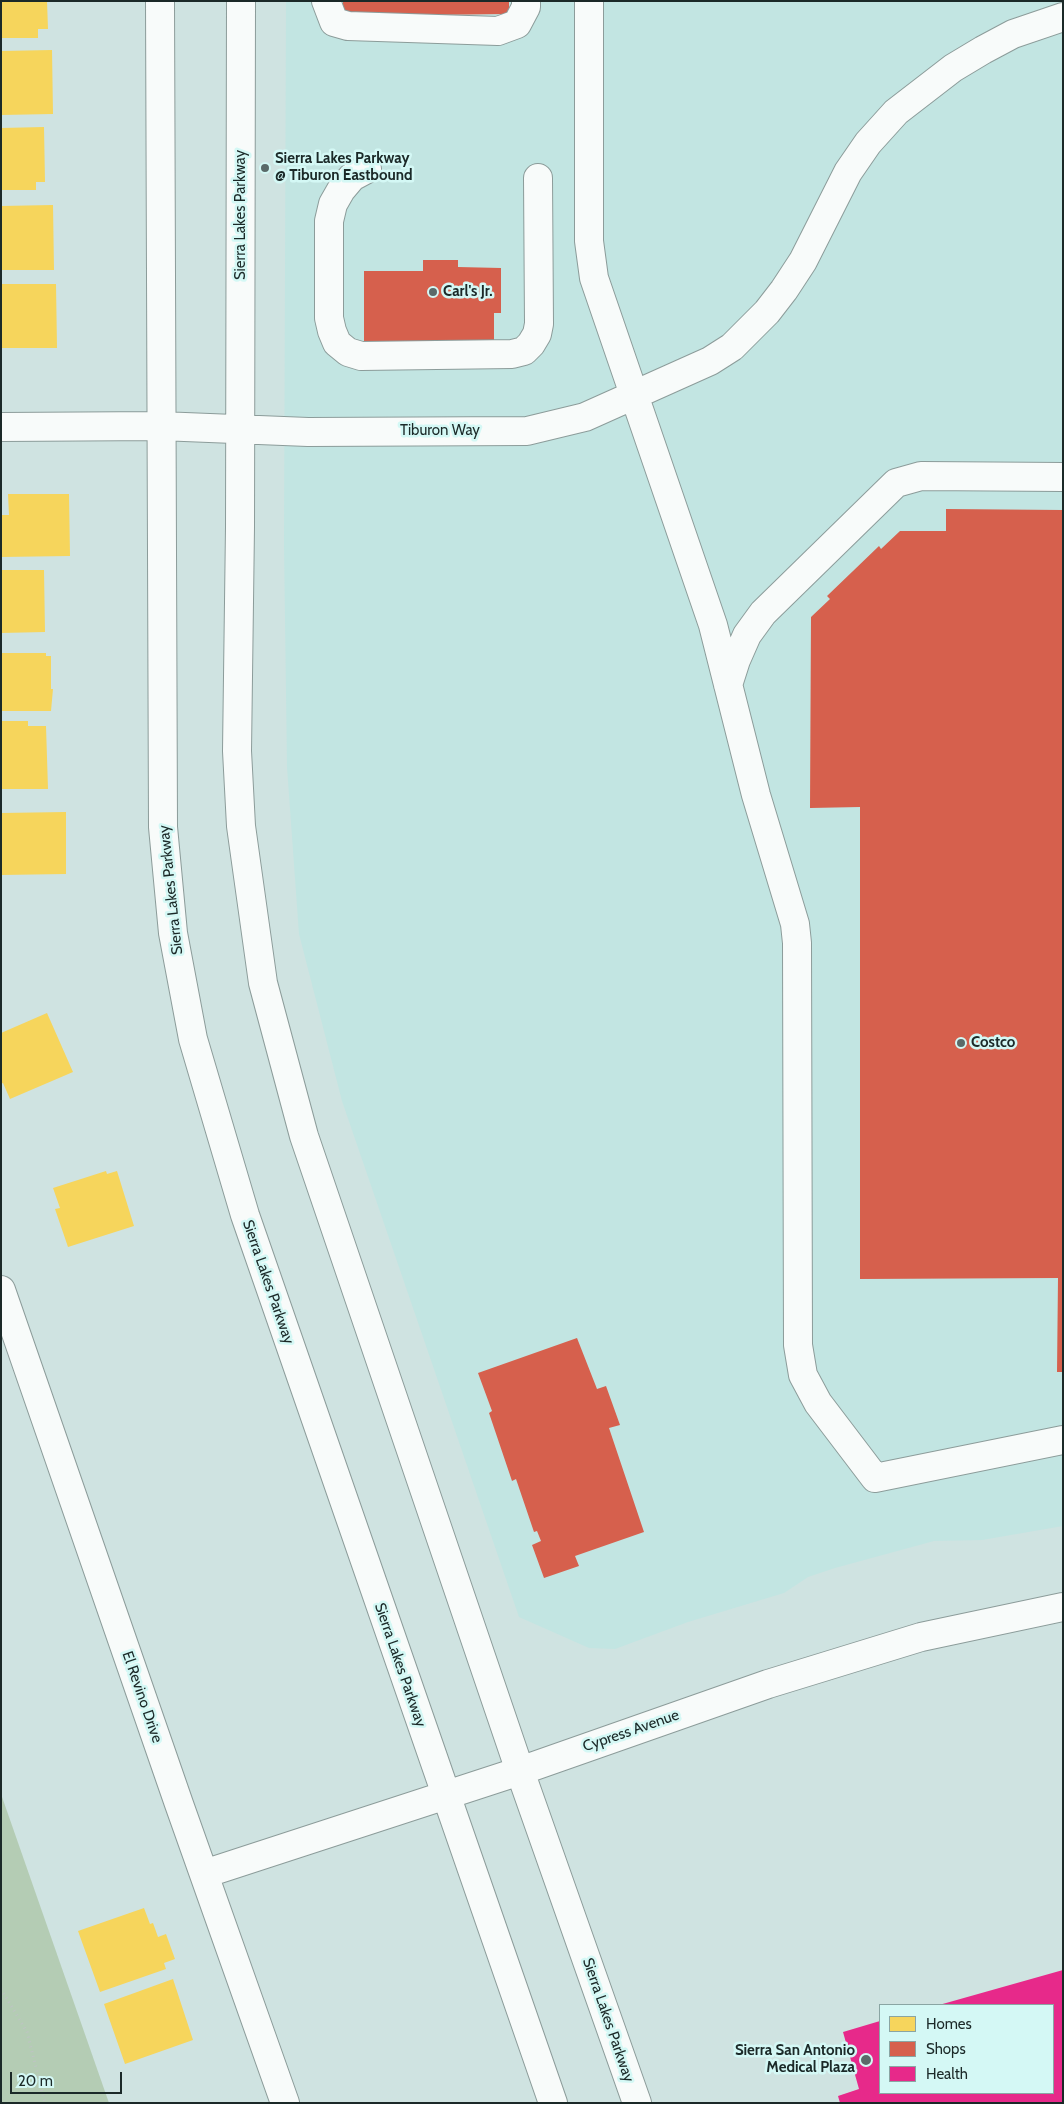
<!DOCTYPE html>
<style>
body{margin:0}
#map{position:relative;width:1064px;height:2104px;overflow:hidden;background:#cfe3e1;font-family:Cabin,sans-serif}
canvas{display:block}
.frame{position:absolute;inset:0;border:2px solid #1b2928;pointer-events:none}
.legend{position:absolute;left:879px;top:2004px;width:175px;height:90px;box-sizing:border-box;background:#d4f8f5;border:1px solid #8aa5a3;margin:0;padding:6px 9px;list-style:none;font-size:15px;color:#1b2928}
.legend li{display:flex;align-items:center;gap:10px;height:25px}
.legend b{width:25px;border:1px solid #8aa5a3}
.scale{position:absolute;left:10px;top:2072px;width:112px;height:22px;box-sizing:border-box;border:2px solid #1b2928;border-top:0;padding-left:6px;font-size:15px;line-height:18px;white-space:nowrap;color:#1b2928;-webkit-text-stroke:4px #d4f8f5;paint-order:stroke}
</style>
<div id="map">
<canvas width="1064" height="2104"></canvas>
<div class="frame"></div>
<ul class="legend">
<li><b style="height:14px;background:#f6d55c"></b>Homes</li>
<li><b style="height:14px;background:#d6604d"></b>Shops</li>
<li><b style="height:14px;background:#e7298a"></b>Health</li>
</ul>
<div class="scale">20 m</div>
</div>
<script>
const context = document.querySelector('canvas').getContext('2d');
context.lineJoin = 'round';
function fillPath(path, color) {
  context.fillStyle = color;
  context.fill(path, 'evenodd');
}
function shape(rows) {
  const path = new Path2D();
  for (const r of rows) {
    path.moveTo(r[0], r[1]);
    for (let i = 2; i < r.length; i += 2) path.lineTo(r[i], r[i + 1]);
  }
  return path;
}
function strokePath(path, color, width, dash) {
  context.strokeStyle = color;
  context.lineWidth = width;
  context.lineCap = dash ? 'butt' : 'round';
  context.setLineDash(dash || []);
  context.stroke(path);
}
function write(font, color, halo, rows, align = 'center') {
  context.font = font + ' Cabin,sans-serif';
  context.lineWidth = 5;
  context.setLineDash([]);
  context.textBaseline = 'middle';
  context.strokeStyle = halo;
  context.fillStyle = color;
  for (const [text, x, y, turn = 0] of rows) {
    context.save();
    context.translate(x, y);
    context.rotate((+turn || 0) * Math.PI / 180);
    context.textAlign = isNaN(turn) ? turn : align;
    if (halo) context.strokeText(text, 0, 0);
    context.fillText(text, 0, 0);
    context.restore();
  }
}
const built = shape([
 [286,1,1063,1,1063,1526,982,1540,934,1541,835,1568,808,1577,784,1593,688,1622,615,1649,589,1648,519,1617,342,1101,299,934,287,767,284,544]
]);
const green = shape([
 [1,1794,109,2103,1,2103]
]);
const homes = shape([
 [1,1,47,1,48,29,38,29,38,38,1,38],
 [52,50,53,114,1,115,1,51],
 [44,127,45,182,36,182,36,190,1,190,1,128],
 [53,205,54,270,1,270,1,206],
 [1,284,56,284,57,348,1,348],
 [8,494,69,494,70,556,1,557,1,515,9,515],
 [1,570,44,570,45,632,1,633],
 [1,653,46,653,46,656,51,656,51,689,53,689,51,711,1,711],
 [1,721,28,721,28,726,46,726,48,789,1,789],
 [66,812,66,874,1,875,1,813],
 [47,1013,73,1072,10,1099,3,1083,1,1084,1,1033],
 [106,1171,107,1174,117,1171,134,1226,68,1247,55,1209,60,1208,53,1188],
 [144,1908,150,1924,153,1923,158,1937,166,1934,175,1959,164,1963,166,1969,100,1992,78,1931],
 [173,1979,193,2040,125,2064,104,2004]
]);
const shops = shape([
 [343,1,509,1,509,14,343,16],
 [423,260,458,260,458,267,501,268,501,313,494,313,494,344,364,343,364,271,423,271],
 [946,509,1063,510,1063,1372,1057,1372,1058,1278,860,1279,860,807,810,808,811,617,830,599,827,596,879,546,881,549,900,531,946,531],
 [577,1338,597,1389,606,1386,620,1425,609,1428,644,1532,575,1556,579,1566,544,1578,532,1545,541,1541,537,1531,534,1532,516,1479,512,1481,489,1413,492,1411,478,1373]
]);
const health = shape([
 [1063,1970,1063,2103,840,2103,838,2096,859,2089,843,2032,880,2021,880,2093,1053,2093,1053,2005,939,2005]
]);
const path = shape([
 [1,1989,27,2032,45,2103]
]);
const minor = shape([
 [160,1,163,827,173,933,193,1039,245,1215,553,2103],
 [241,1,240,527,237,751,241,826,263,983,304,1136,520,1771,637,2103],
 [326,1,334,22,348,26,498,31,517,24,526,7,526,1],
 [589,1,589,241,594,278,713,625,756,795,795,924,797,943,798,1345,803,1375,818,1403,875,1478,1063,1440],
 [367,169,352,177,341,190,333,204,329,221,329,318,332,331,337,343,348,352,361,356,512,354,524,351,531,344,537,334,539,324,538,178],
 [1,427,160,426,308,432,527,431,585,417,710,361,732,347,767,312,784,290,803,261,848,172,868,143,896,112,953,68,983,50,1013,34,1063,17],
 [728,685,736,660,747,635,763,613,896,483,921,476,1063,477],
 [1,1290,179,1804,285,2103],
 [204,1874,520,1771,768,1684,921,1637,1063,1607]
]);
const markers = [
 [265,168,5,"#5a6a69"],
 [433,292,5,"#5a6a69"],
 [961,1043,5,"#5a6a69"],
 [866,2060,6,"#5a6a69"]
];
const poiNames = [
 ["Sierra Lakes Parkway",275,159],
 ["@ Tiburon Eastbound",275,176],
 ["Carl's Jr.",443,292],
 ["Costco",971,1043],
 ["Sierra San Antonio",855,2051,"right"],
 ["Medical Plaza",855,2068,"right"]
];
const streetNames = [
 ["Sierra Lakes Parkway",241,215,-90],
 ["Tiburon Way",440,431],
 ["Sierra Lakes Parkway",171,890,-96],
 ["Sierra Lakes Parkway",268,1282,71],
 ["Sierra Lakes Parkway",400,1665,71],
 ["El Revino Drive",142,1697,71],
 ["Cypress Avenue",631,1731,-19],
 ["Sierra Lakes Parkway",608,2020,71]
];
fillPath(built, '#c2e5e2');
fillPath(green, '#b4ccb4');
fillPath(homes, '#f6d55c');
fillPath(shops, '#d6604d');
fillPath(health, '#e7298a');
strokePath(minor, '#8c9c9a', 30);
strokePath(path, '#bec4c3', 3, [1, 4]);
strokePath(minor, '#f8fbfa', 28);
for (const [x, y, r, color] of markers) {
  const dot = new Path2D();
  dot.arc(x, y, r, 0, 2 * Math.PI);
  context.fillStyle = color;
  context.fill(dot);
  strokePath(dot, '#d4f8f5', 2);
}
write('bold 15px', '#1b2928', '#d4f8f5', poiNames, 'left');
write('15px', '#1b2928', '#d4f8f5', streetNames);
</script>
